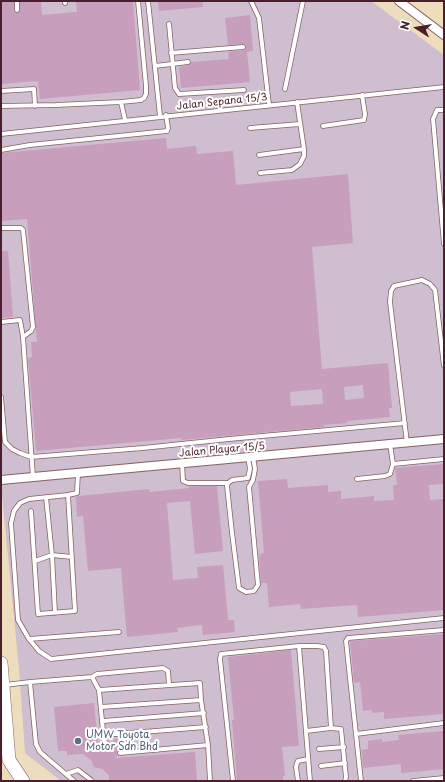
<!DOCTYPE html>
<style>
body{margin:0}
#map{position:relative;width:445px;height:782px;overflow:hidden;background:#eeddbc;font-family:"Playpen Sans",sans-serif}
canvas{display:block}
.frame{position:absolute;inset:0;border:2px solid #4a1f2b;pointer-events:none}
.north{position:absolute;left:397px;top:8px;width:40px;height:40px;-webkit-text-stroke:3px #fff;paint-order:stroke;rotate:282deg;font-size:11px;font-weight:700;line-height:16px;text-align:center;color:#4a1f2b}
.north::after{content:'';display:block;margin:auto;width:14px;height:18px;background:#4a1f2b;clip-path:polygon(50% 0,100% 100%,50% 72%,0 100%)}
</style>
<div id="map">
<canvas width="445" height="782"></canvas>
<div class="frame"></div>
<div class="north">N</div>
</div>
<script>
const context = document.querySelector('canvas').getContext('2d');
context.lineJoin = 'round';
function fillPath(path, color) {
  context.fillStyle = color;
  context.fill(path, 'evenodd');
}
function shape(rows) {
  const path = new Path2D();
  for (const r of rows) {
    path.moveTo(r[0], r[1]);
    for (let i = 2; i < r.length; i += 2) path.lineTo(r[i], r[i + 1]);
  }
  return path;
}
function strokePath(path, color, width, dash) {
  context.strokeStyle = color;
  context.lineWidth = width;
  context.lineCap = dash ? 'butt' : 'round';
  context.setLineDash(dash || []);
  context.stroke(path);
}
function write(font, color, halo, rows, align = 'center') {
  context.font = font + ' "Playpen Sans",sans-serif';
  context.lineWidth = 4;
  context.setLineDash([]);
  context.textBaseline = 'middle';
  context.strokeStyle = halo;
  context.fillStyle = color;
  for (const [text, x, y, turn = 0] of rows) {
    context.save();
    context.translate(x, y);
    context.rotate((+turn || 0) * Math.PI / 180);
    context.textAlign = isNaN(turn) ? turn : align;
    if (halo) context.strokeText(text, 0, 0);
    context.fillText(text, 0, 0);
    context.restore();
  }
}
const industrial = shape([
 [1,1,371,1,444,55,444,781,61,781,25,753,19,669,1,485]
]);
const building = shape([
 [1,1,14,1,14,12,17,13,20,11,20,1,41,1,42,15,77,12,76,1,133,1,140,90,40,99,38,81,1,84],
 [171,1,202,1,203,7,159,11,158,2],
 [250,15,253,51,247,52,250,82,181,88,179,67,189,65,191,62,229,59,228,52,245,50,246,46,244,44,228,45,225,18],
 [166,138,167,149,196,146,197,154,233,151,236,185,348,174,353,243,312,247,322,369,388,363,392,408,389,408,390,417,347,421,347,423,324,425,324,427,181,440,181,438,36,451,28,358,32,357,31,342,37,342,27,219,1,221,1,153],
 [363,385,364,398,345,400,344,387],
 [322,389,323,404,291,406,290,392],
 [1,251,8,251,13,317,1,318],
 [444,464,444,484,429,485,430,500,444,499,444,610,358,617,357,605,301,609,300,604,269,607,267,583,261,583,259,554,264,553,258,481,287,479,288,488,328,485,328,492,341,491,341,499,374,496,374,501,394,500,393,485,397,485,395,468],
 [196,486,217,486,223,551,195,554,190,501,167,503,173,580,198,578,197,567,223,565,228,620,234,620,235,632,203,635,202,625,177,628,178,632,127,637,121,568,88,571,83,516,77,517,76,497,79,496,149,489,150,492,189,488,188,487],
 [444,634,444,714,384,719,384,712,372,713,372,710,363,711,360,682,354,683,350,641],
 [291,650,299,746,282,747,285,776,283,776,283,781,237,781,232,720,234,720,228,657],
 [94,703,98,744,106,751,108,749,111,749,113,747,112,743,116,738,125,746,123,749,119,750,117,751,117,754,118,755,115,758,195,752,197,781,109,781,109,775,102,769,97,768,94,767,93,765,91,760,83,754,67,755,67,751,58,751,54,707],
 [444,731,444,769,401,773,401,764,363,768,362,750,368,749,368,741,382,739,382,742,399,740,398,735]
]);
const service = shape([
 [17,1,17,10],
 [65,1,65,3],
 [148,1,160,116],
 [251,1,259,18,269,105],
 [169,24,175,88,179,94,244,90],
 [171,53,243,47],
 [155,66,188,62],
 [285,89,303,1],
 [1,91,34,89,35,106],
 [1,106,56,105,121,102],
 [444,110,437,110,433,119,444,244],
 [125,120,121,102,141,100,144,98,146,94,146,86,138,1],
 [323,126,364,120,365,114,362,95],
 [250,128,300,124],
 [1,134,444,87],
 [1,150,30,145,167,131,168,128,166,115],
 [259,155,304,149],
 [260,173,292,170,300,164,304,156,304,149,297,102],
 [1,228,21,228,23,230,33,327,31,331,23,337],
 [1,322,20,320,23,337,33,477],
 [1,397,5,442,12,449,20,453,31,457,143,448,229,439,405,423],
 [407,443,390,302,391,291,394,286,422,280,430,284,435,290,444,366],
 [248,457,250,469,248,478,232,480,228,483,227,486,232,533,239,588,246,592,254,591,258,585,249,487,253,480,255,469,253,457],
 [182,463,183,481,188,483,228,483],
 [393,464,444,459],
 [78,473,77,493,68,495,29,499,20,503,14,511,11,523,18,620,29,639,39,651,51,659,444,618],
 [357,479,385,476,390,474,393,464,390,444],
 [46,497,52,555,55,613],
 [31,511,38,614,75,611,68,495],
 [35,561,52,555,72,557],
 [29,639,119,632],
 [299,646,310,781],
 [92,677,97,674,163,668,168,671,169,685],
 [30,682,36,744,40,752,74,781],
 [5,685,30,682,92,677,99,690,104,741,110,746],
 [99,690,200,683,201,700,208,745,210,781],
 [101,707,201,700],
 [103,721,204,713],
 [306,731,331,728],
 [356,734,444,723],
 [104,735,206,727],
 [319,749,344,747],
 [120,753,208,745],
 [321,766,345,763],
 [66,774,78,770,91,780,91,781],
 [233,781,220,659,221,654,299,646,317,646,324,647,326,651,331,728,341,729,346,777,345,781],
 [298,781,296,767,297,763,298,761,308,759],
 [361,781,346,641,348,638,444,630],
 [413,781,444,778]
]);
const minor = shape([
 [399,1,444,35],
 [1,480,444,439]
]);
const primary = shape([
 [1,663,9,760,23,781]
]);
const markers = [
 [78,741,4,"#5c6f8a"]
];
const streetNames = [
 ["Jalan Sepana 15/3",222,102,-6],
 ["Jalan Playar 15/5",222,450,-5]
];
const serviceNames = [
 ["UMW Toyota",86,735],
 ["Motor Sdn Bhd",86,747]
];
fillPath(industrial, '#cfbed0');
fillPath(building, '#c79ebb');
strokePath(service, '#83625e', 5.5);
strokePath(minor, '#83625e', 10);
strokePath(primary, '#83625e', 14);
strokePath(service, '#fff', 4);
strokePath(minor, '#fff', 8);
strokePath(primary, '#fff', 13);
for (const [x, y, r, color] of markers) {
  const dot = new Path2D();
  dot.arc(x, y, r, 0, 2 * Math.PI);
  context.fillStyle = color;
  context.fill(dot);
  strokePath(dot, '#fff', 1.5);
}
write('10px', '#4a1f2b', '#fff', streetNames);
write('10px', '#4e5e75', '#fff', serviceNames, 'left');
</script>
